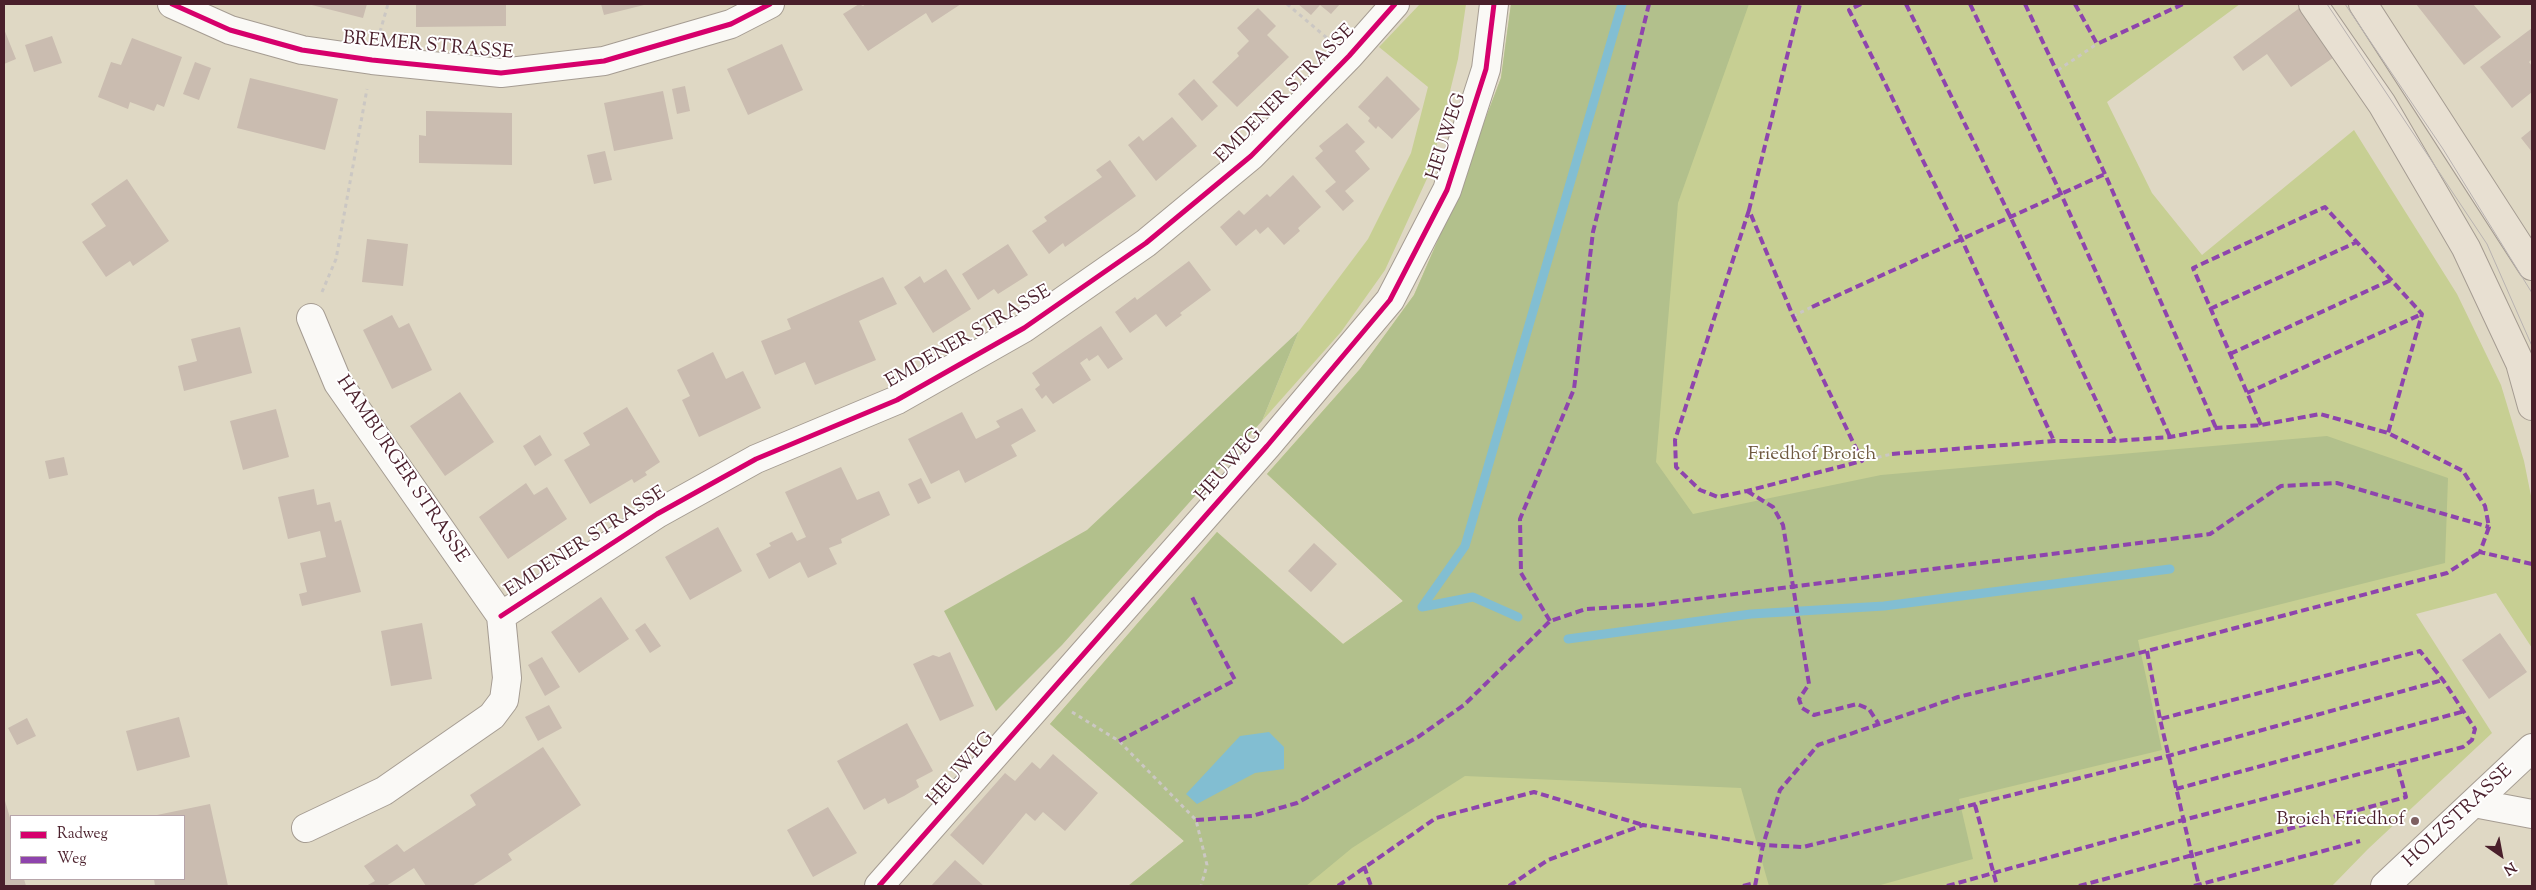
<!DOCTYPE html>
<style>
body{margin:0}
#map{position:relative;width:2536px;height:890px;overflow:hidden;background:#dfd8c4;font-family:"Sorts Mill Goudy",serif}
canvas{display:block}
.frame{position:absolute;inset:0;border:5px solid #4a1f2b;pointer-events:none}
.legend{position:absolute;left:10px;top:815px;width:175px;height:65px;box-sizing:border-box;background:#fff;border:1px solid #b7a5aa;margin:0;padding:6px 9px;list-style:none;font-size:15px;color:#4a1f2b}
.legend li{display:flex;align-items:center;gap:10px;height:25px}
.legend b{width:25px;border:1px solid #b7a5aa}
.north{position:absolute;left:2476px;top:830px;width:50px;height:50px;-webkit-text-stroke:4px #fff;paint-order:stroke;rotate:147deg;font-size:14px;font-weight:700;line-height:20px;text-align:center;color:#4a1f2b}
.north::after{content:'';display:block;margin:auto;width:18px;height:22px;background:#4a1f2b;clip-path:polygon(50% 0,100% 100%,50% 72%,0 100%)}
</style>
<div id="map">
<canvas width="2536" height="890"></canvas>
<div class="frame"></div>
<ul class="legend">
<li><b style="height:6px;background:#d6006c"></b>Radweg</li>
<li><b style="height:6px;background:#8e44ad"></b>Weg</li>
</ul>
<div class="north">N</div>
</div>
<script>
const context = document.querySelector('canvas').getContext('2d');
context.lineJoin = 'round';
function fillPath(path, color) {
  context.fillStyle = color;
  context.fill(path, 'evenodd');
}
function shape(rows) {
  const path = new Path2D();
  for (const r of rows) {
    path.moveTo(r[0], r[1]);
    for (let i = 2; i < r.length; i += 2) path.lineTo(r[i], r[i + 1]);
  }
  return path;
}
function strokePath(path, color, width, dash) {
  context.strokeStyle = color;
  context.lineWidth = width;
  context.lineCap = dash ? 'butt' : 'round';
  context.setLineDash(dash || []);
  context.stroke(path);
}
function write(font, color, halo, rows, align = 'center') {
  context.font = font + ' "Sorts Mill Goudy",serif';
  context.lineWidth = 4;
  context.setLineDash([]);
  context.textBaseline = 'middle';
  context.strokeStyle = halo;
  context.fillStyle = color;
  for (const [text, x, y, turn = 0] of rows) {
    context.save();
    context.translate(x, y);
    context.rotate((+turn || 0) * Math.PI / 180);
    context.textAlign = isNaN(turn) ? turn : align;
    if (halo) context.strokeText(text, 0, 0);
    context.fillText(text, 0, 0);
    context.restore();
  }
}
const green = shape([
 [1420,4,1466,4,1458,59,1430,172,1385,270,1341,332,1262,421,1299,331,1368,239,1411,153,1428,87,1379,47],
 [1511,4,2240,4,2107,102,2152,193,2202,255,2354,130,2457,294,2501,385,2524,461,2532,501,2532,648,2496,593,2416,614,2492,733,2368,849,2332,886,1128,886,1184,841,1050,724,1217,532,1343,644,1403,601,1267,474,1360,369,1414,295,1448,217,1501,78]
]);
const forest = shape([
 [1511,4,1749,4,1678,203,1656,462,1693,514,1881,475,2327,436,2448,478,2445,563,2138,640,2162,750,1959,799,1973,859,1877,886,1769,886,1741,788,1465,776,1352,848,1306,886,1128,886,1184,841,1050,724,1217,532,1343,644,1403,601,1267,474,1360,369,1414,295,1448,217,1501,78],
 [1299,331,1262,421,1062,645,996,711,944,611,1087,530]
]);
const water = shape([
 [1269,732,1284,747,1284,769,1255,773,1197,804,1186,794,1240,736]
]);
const stream = shape([
 [1422,607,1465,546,1622,4],
 [1422,607,1473,597,1518,617],
 [1568,639,1751,614,1884,606,2170,569]
]);
const building = shape([
 [308,4,367,4,363,18],
 [416,4,506,4,506,26,416,27],
 [601,4,648,4,604,15],
 [859,4,863,6,866,4,961,4,932,23,926,13,868,51,843,14],
 [1298,4,1340,4,1331,14,1320,5,1311,15],
 [2305,4,2340,53,2291,87,2267,54,2243,71,2233,57],
 [2416,4,2473,4,2501,37,2464,65],
 [1258,8,1276,26,1267,35,1289,57,1237,107,1212,82,1239,56,1237,53,1249,41,1237,28],
 [2532,28,2532,59,2529,62,2532,66,2532,92,2512,108,2480,67],
 [4,29,16,59,4,64],
 [52,36,62,63,34,72,25,45],
 [132,38,182,57,164,107,157,104,154,111,130,102,128,109,98,97,111,62,121,65],
 [782,44,803,90,748,115,727,69],
 [195,62,211,68,199,100,183,94],
 [1387,76,1420,109,1392,139,1378,126,1376,129,1368,121,1370,118,1358,107],
 [250,78,338,99,325,150,237,128],
 [1194,79,1218,106,1202,121,1178,94],
 [685,86,690,111,677,114,672,89],
 [663,91,673,139,614,151,604,103],
 [426,111,512,113,512,165,419,163,419,135,426,136],
 [1172,117,1197,146,1156,181,1128,145,1139,136,1143,141],
 [1347,123,1365,142,1355,151,1370,169,1345,191,1354,201,1343,211,1325,191,1336,182,1315,158,1323,151,1319,146],
 [2532,129,2532,152,2521,138],
 [605,151,612,180,594,184,587,155],
 [1110,160,1136,196,1065,247,1063,243,1049,254,1032,231,1047,221,1044,217,1102,177,1096,170],
 [1293,175,1321,207,1298,228,1300,231,1284,245,1268,227,1260,234,1256,229,1236,246,1220,227,1239,210,1244,215,1267,194,1270,197],
 [127,179,169,241,133,266,130,261,106,277,82,242,106,226,91,204],
 [367,239,408,244,403,286,362,282],
 [1008,244,1028,275,998,294,994,289,978,300,962,274],
 [1189,261,1211,290,1180,313,1182,315,1166,327,1156,314,1130,333,1115,312,1135,297,1137,300],
 [946,269,971,309,933,333,904,287,920,276,924,283],
 [883,277,897,304,859,321,876,360,815,385,805,362,775,375,761,341,791,329,787,319],
 [392,315,399,328,409,323,432,370,392,389,363,330],
 [1101,326,1123,359,1108,369,1098,355,1089,361,1087,358,1080,363,1091,380,1053,404,1046,395,1042,399,1035,389,1040,385,1032,373],
 [240,327,252,373,184,391,178,366,197,361,191,339],
 [713,352,726,379,743,371,761,408,699,437,682,400,690,396,677,370],
 [460,392,494,442,445,476,410,426],
 [627,407,660,462,645,472,647,475,634,483,632,479,590,504,564,460,590,445,583,433],
 [1022,408,1036,431,1011,445,1017,456,965,483,959,470,931,484,908,439,962,412,976,439,1000,427,996,421],
 [276,409,289,457,243,470,230,421],
 [540,435,552,455,535,466,523,446],
 [64,457,68,475,49,479,45,461],
 [841,467,857,500,879,491,890,515,841,539,842,543,829,548,837,564,808,578,800,562,769,579,756,554,771,546,769,543,792,532,797,541,806,537,785,492],
 [921,478,931,498,918,504,908,484],
 [526,483,534,495,547,487,567,519,508,559,479,517],
 [314,489,317,505,330,502,335,522,341,520,361,592,302,606,299,594,307,592,300,563,326,557,320,531,288,539,278,497],
 [718,527,742,571,690,600,665,557],
 [1314,543,1337,564,1311,592,1288,571],
 [601,597,629,639,579,673,551,632],
 [422,623,432,679,391,686,381,631],
 [645,623,661,646,650,653,635,630],
 [2500,633,2527,672,2489,699,2462,660],
 [950,652,974,706,940,721,913,664,933,655,939,657],
 [542,657,560,687,545,696,528,665],
 [549,705,562,728,538,741,525,717],
 [179,717,190,757,137,771,126,731],
 [27,718,36,736,17,745,8,728],
 [907,723,933,771,916,780,919,787,904,796,888,804,885,798,864,810,837,761],
 [543,747,581,805,508,854,512,860,472,886,426,886,414,868,386,886,366,886,375,881,364,866,397,844,404,852,476,805,470,795],
 [1053,754,1098,793,1065,831,1043,812,1035,821,1026,813,983,865,950,835,1005,773,1015,781,1032,762,1040,769],
 [4,801,5,801,11,821,11,879,24,879,26,886,4,886],
 [210,804,228,886,155,886,154,879,184,879,184,816,157,815],
 [828,807,857,853,813,877,787,830],
 [955,860,984,886,931,886]
]);
const path = shape([
 [1287,4,1327,38],
 [380,32,388,4],
 [2058,70,2097,44],
 [322,292,336,259,367,89],
 [1793,316,1812,307],
 [1862,461,1892,454],
 [1072,712,1119,741,1196,820,1207,865,1201,886]
]);
const minor = shape([
 [172,4,230,30,302,50,372,60,501,73,604,61,731,24,770,4],
 [501,616,657,514,756,459,897,400,1024,328,1146,243,1251,156,1349,56,1395,4],
 [2474,803,2532,814],
 [306,828,384,791,492,716,504,700,507,678,501,616,338,383,311,318],
 [879,886,1267,446,1390,300,1447,190,1486,69,1494,4],
 [2385,886,2532,748]
]);
const major = shape([
 [2313,4,2382,104,2466,248,2520,363,2532,406],
 [2363,4,2532,266]
]);
const tram = shape([
 [2327,4,2487,244,2532,346],
 [2345,4,2443,149,2532,293]
]);
const quiet = shape([
 [1861,4,1849,10,1961,238,2054,441],
 [1906,4,2010,216,2115,441],
 [1970,4,2061,194,2170,437],
 [2025,4,2105,174,2216,428],
 [2075,4,2097,44,2183,4],
 [1749,210,1675,440,1676,467,1700,490,1718,497,1747,491,1862,461,1793,316,1749,210,1800,4],
 [1812,307,2105,174],
 [2210,309,2357,242],
 [2230,354,2391,280],
 [2247,393,2422,314],
 [2261,425,2193,268,2325,207,2422,314,2388,433],
 [1892,454,2054,441,2115,441,2170,437,2216,428,2261,425,2320,414,2388,433,2463,471,2485,506,2489,527,2480,552,2532,564],
 [1747,491,1773,507,1783,525,1809,684,1799,699,1802,708,1814,715,1857,704,1869,709,1878,723],
 [1550,621,1521,573,1520,519,1574,389,1593,232,1649,4],
 [2147,651,2160,719,2199,886],
 [1119,741,1235,680,1191,595],
 [2176,789,2465,711],
 [1975,805,1997,886],
 [1196,820,1252,816,1297,803,1418,737,1464,705,1550,621,1586,609,1648,605,2210,534,2281,486,2337,483,2489,527],
 [1364,866,1371,886],
 [1338,886,1436,818,1534,792,1643,825],
 [1509,886,1548,860,1643,825,1763,845,1803,847,2168,756,2443,680],
 [1743,886,1755,883],
 [1755,886,1763,845,1780,790,1818,745,1958,697,2147,651,2447,573,2480,552],
 [1947,886,2183,820,2463,747,2472,740,2475,729,2443,680,2420,651,2160,719],
 [2079,886,2406,797,2397,764],
 [2194,886,2360,841]
]);
const cycleway = shape([
 [172,4,230,30,302,50,372,60,501,73,604,61,731,24,770,4],
 [501,616,657,514,756,459,897,400,1024,328,1146,243,1251,156,1349,56,1395,4],
 [879,886,1267,446,1390,300,1447,190,1486,69,1494,4]
]);
const markers = [
 [2415,821,5,"#7e6061"]
];
const streetNames = [
 ["BREMER STRASSE",428,47,5],
 ["EMDENER STRASSE",1286,95,-45],
 ["HEUWEG",1448,137,-72],
 ["EMDENER STRASSE",969,338,-30],
 ["HEUWEG",1230,466,-49],
 ["HAMBURGER STRASSE",401,470,56],
 ["EMDENER STRASSE",586,543,-33],
 ["HEUWEG",962,770,-49],
 ["HOLZSTRASSE",2459,817,-43]
];
const parkNames = [
 ["Friedhof Broich",1812,456]
];
const poiNames = [
 ["Broich Friedhof",2405,821]
];
fillPath(green, '#c7cf93');
fillPath(forest, '#b2c08c');
fillPath(water, '#82bed2');
strokePath(stream, '#82bed2', 9);
fillPath(building, '#cabcb0');
strokePath(minor, '#a59c92', 30);
strokePath(major, '#a59c92', 30);
strokePath(path, '#cbc7c3', 3, [4, 4]);
strokePath(minor, '#faf9f6', 28);
strokePath(major, '#e8e0d2', 28);
strokePath(tram, '#b8b2b0', 1);
strokePath(quiet, '#8e44ad', 4, [8, 4]);
strokePath(cycleway, '#d6006c', 5);
for (const [x, y, r, color] of markers) {
  const dot = new Path2D();
  dot.arc(x, y, r, 0, 2 * Math.PI);
  context.fillStyle = color;
  context.fill(dot);
  strokePath(dot, '#fff', 2);
}
write('19px', '#4a1f2b', '#fff', streetNames);
write('19px', '#6f5a41', '#fff', parkNames);
write('19px', '#4a1f2b', '#fff', poiNames, 'right');
</script>
